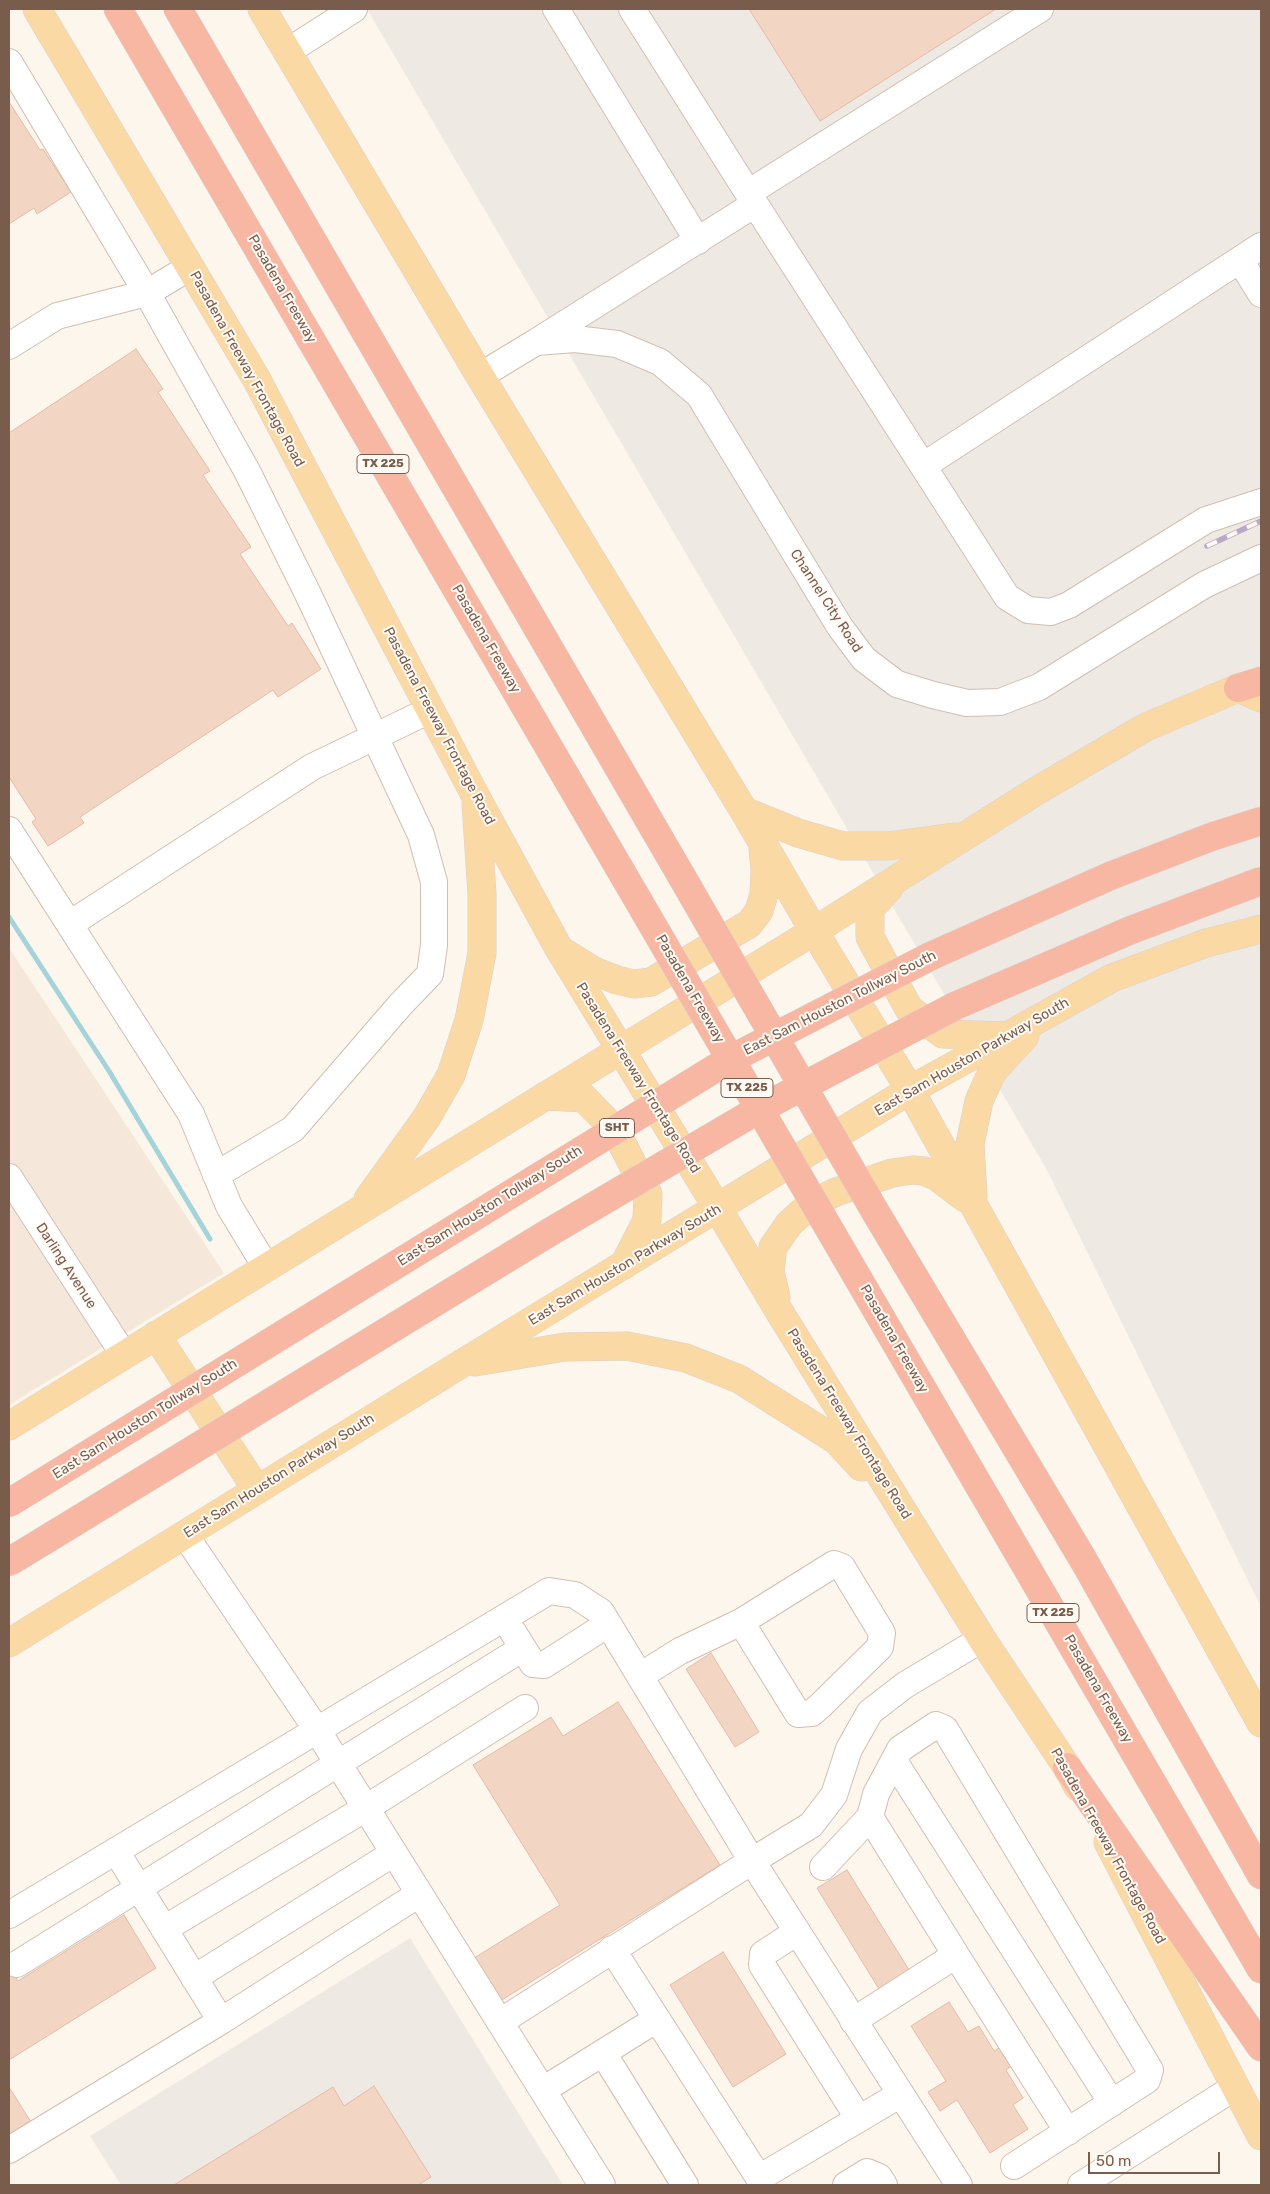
<!DOCTYPE html>
<style>
body{margin:0}
#map{position:relative;width:1270px;height:2194px;overflow:hidden;background:#fdf6ec;font-family:Rubik,sans-serif}
canvas{display:block}
.frame{position:absolute;inset:0;border:10px solid #7a5c4d;pointer-events:none}
.scale{position:absolute;left:1088px;top:2152px;width:132px;height:22px;box-sizing:border-box;border:2px solid #7a5c4d;border-top:0;padding-left:6px;font-size:15px;line-height:18px;white-space:nowrap;color:#7a5c4d;-webkit-text-stroke:4px #fffaf3;paint-order:stroke}
</style>
<div id="map">
<canvas width="1270" height="2194"></canvas>
<div class="frame"></div>
<div class="scale">50 m</div>
</div>
<script>
const context = document.querySelector('canvas').getContext('2d');
context.lineJoin = 'round';
function fillPath(path, color) {
  context.fillStyle = color;
  context.fill(path, 'evenodd');
}
function shape(rows) {
  const path = new Path2D();
  for (const r of rows) {
    path.moveTo(r[0], r[1]);
    for (let i = 2; i < r.length; i += 2) path.lineTo(r[i], r[i + 1]);
  }
  return path;
}
function strokePath(path, color, width, dash) {
  context.strokeStyle = color;
  context.lineWidth = width;
  context.lineCap = dash ? 'butt' : 'round';
  context.setLineDash(dash || []);
  context.stroke(path);
}
function write(font, color, halo, rows, align = 'center') {
  context.font = font + ' Rubik,sans-serif';
  context.lineWidth = 4;
  context.setLineDash([]);
  context.textBaseline = 'middle';
  context.strokeStyle = halo;
  context.fillStyle = color;
  for (const [text, x, y, turn = 0] of rows) {
    context.save();
    context.translate(x, y);
    context.rotate((+turn || 0) * Math.PI / 180);
    context.textAlign = isNaN(turn) ? turn : align;
    if (halo) context.strokeText(text, 0, 0);
    context.fillText(text, 0, 0);
    context.restore();
  }
}
const residential = shape([
 [9,948,224,1273,9,1405]
]);
const industrial = shape([
 [367,9,1261,9,1261,1607,1047,1170],
 [410,1938,563,2185,121,2185,90,2136]
]);
const stream = shape([
 [9,917,109,1071,210,1239]
]);
const building = shape([
 [749,9,996,9,820,121,749,9],
 [9,102,40,150,43,149,71,192,37,214,34,208,9,224,9,102],
 [136,349,163,389,158,392,210,471,203,475,251,547,240,554,288,626,292,623,321,669,278,697,273,690,80,817,84,823,48,846,32,822,36,819,9,777,9,433,136,349],
 [711,1653,759,1732,735,1747,686,1669,711,1653],
 [618,1702,720,1865,500,2001,474,1958,560,1905,473,1765,551,1717,563,1736,618,1702],
 [847,1870,909,1970,879,1989,817,1888,847,1870],
 [124,1915,156,1968,9,2060,9,1966,18,1981,124,1915],
 [723,1952,786,2054,733,2087,670,1985,723,1952],
 [949,2002,968,2032,979,2026,994,2051,1006,2044,1017,2062,1006,2070,1023,2098,1013,2105,1028,2129,990,2153,957,2100,940,2111,928,2092,946,2081,911,2026,949,2002],
 [374,2086,431,2177,418,2185,174,2185,333,2087,344,2106,374,2086],
 [9,2087,31,2122,9,2136,9,2087]
]);
const minor = shape([
 [556,9,698,241],
 [632,9,755,204],
 [287,52,354,9],
 [9,62,147,293,247,471,308,594,421,835,434,882,434,945,430,974,401,1004,293,1129,216,1175],
 [748,193,1040,9],
 [1240,260,1261,294],
 [536,342,755,204,1007,597,1028,610,1051,612,1069,605,1206,520,1261,502],
 [9,346,57,316,147,293,190,267],
 [480,376,536,342,575,339,617,344,660,362,699,395,840,627,864,659,897,684,933,695,967,703,1000,702,1039,687,1204,585,1261,558],
 [923,466,1261,246],
 [9,830,191,1114,229,1206,266,1267],
 [70,924,312,767,430,710],
 [9,1177,124,1355],
 [185,1535,317,1730,602,2185],
 [513,1632,533,1664,544,1665,608,1624],
 [640,1676,680,1651,741,1622,834,1564,842,1567,882,1633,880,1647,821,1705,812,1713,798,1714,741,1622],
 [894,1761,1112,2103],
 [116,1851,221,2021,419,1894],
 [823,1867,870,1817],
 [9,1915,549,1591,575,1595,601,1612,752,1861,500,2022],
 [164,1929,366,1808,525,1708],
 [797,1932,763,1954,762,1965,859,2119],
 [612,1949,657,2019],
 [956,1955,1068,2132],
 [17,1964,523,1648],
 [194,1978,394,1853],
 [853,2021,956,1955,870,1817,876,1794,900,1749,936,1725,945,1729,1150,2070,1147,2080,1014,2166],
 [603,2053,685,2185],
 [543,2090,657,2019,759,2178,901,2094],
 [9,2150,221,2021],
 [846,2185,867,2172,879,2177,884,2185],
 [959,2185,752,1861,811,1825,834,1795,849,1749,870,1712,905,1685,982,1639],
 [1081,2185,1235,2087]
]);
const major = shape([
 [37,9,257,380,475,795,558,947,718,1209,782,1316,982,1639,1067,1767,1078,1787],
 [262,9,480,376,744,811,814,931,910,1090,1261,1723],
 [744,811,798,833,843,846,888,846,954,837],
 [889,888,870,909,870,937,909,1009,943,1034,1009,1036],
 [565,953,594,971,617,980,634,984,651,982,749,924,759,911,764,894,765,870,763,849],
 [545,1096,584,1098,615,1130,648,1194,647,1220,624,1265],
 [973,1196,970,1144,979,1101,992,1072,1025,1036],
 [368,1199,427,1117,451,1075,469,1020,482,953,482,894,476,804],
 [776,1297,770,1271,773,1247,789,1224,810,1205,836,1192,892,1173,913,1170,924,1171,936,1176,965,1198],
 [156,1335,257,1490],
 [475,1362,565,1347,627,1346,686,1358,739,1379,836,1440,861,1467],
 [9,1426,814,931,1038,790,1146,727,1238,688,1261,698],
 [9,1643,461,1364,910,1090,1112,978,1206,943,1261,929],
 [1108,1842,1261,2136]
]);
const highway = shape([
 [118,9,649,919],
 [178,9,682,877],
 [1238,688,1261,681],
 [876,1213,1084,1561,1261,1875],
 [845,1256,1261,1969],
 [1067,1767,1261,2047]
]);
const rail = shape([
 [1207,546,1261,521]
]);
const highwayBridge = shape([
 [682,877,876,1213],
 [649,919,845,1256],
 [9,1503,727,1061,931,956,1110,876,1211,837,1261,821],
 [9,1562,550,1232,756,1111,955,1006,1131,930,1261,881]
]);
const shields = [
 [383,464,52],
 [747,1088,52],
 [617,1128,35],
 [1053,1613,52]
];
const shieldNames = [
 ["TX 225",383,464],
 ["TX 225",747,1088],
 ["SHT",617,1128],
 ["TX 225",1053,1613]
];
const streetNames = [
 ["Pasadena Freeway",282,289,60],
 ["Pasadena Freeway Frontage Road",247,369,61],
 ["Channel City Road",826,601,57],
 ["Pasadena Freeway",486,639,60],
 ["Pasadena Freeway Frontage Road",439,726,62],
 ["Pasadena Freeway",690,989,60],
 ["East Sam Houston Tollway South",840,1003,-27],
 ["East Sam Houston Parkway South",972,1057,-30],
 ["Pasadena Freeway Frontage Road",638,1078,58],
 ["East Sam Houston Tollway South",490,1206,-32],
 ["East Sam Houston Parkway South",625,1265,-31],
 ["Darling Avenue",66,1266,57],
 ["Pasadena Freeway",894,1339,60],
 ["East Sam Houston Tollway South",145,1419,-32],
 ["Pasadena Freeway Frontage Road",849,1424,58],
 ["East Sam Houston Parkway South",279,1476,-32],
 ["Pasadena Freeway",1098,1689,60],
 ["Pasadena Freeway Frontage Road",1108,1846,61]
];
fillPath(residential, '#f5e8da');
fillPath(industrial, '#efe9e4');
strokePath(stream, '#a5d3da', 5);
fillPath(building, '#f3d5c3');
strokePath(building, '#e6bba3', 1);
strokePath(minor, '#d1beb0', 28);
strokePath(major, '#dad1cd', 29);
strokePath(highway, '#dad1cd', 29);
strokePath(minor, '#fff', 26);
strokePath(major, '#fbd9a5', 28);
strokePath(highway, '#f7b7a3', 28);
strokePath(rail, '#b9a8c9', 5.5);
strokePath(rail, '#fffaf3', 4, [11]);
strokePath(highwayBridge, '#dad1cd', 29, []);
strokePath(highwayBridge, '#f7b7a3', 28);
for (const [x, y, w] of shields) {
  const box = new Path2D();
  box.roundRect(x - w / 2, y - 9.5, w, 19, 4);
  context.fillStyle = '#fffaf3';
  context.fill(box);
  strokePath(box, '#7a5c4d', 1);
}
write('bold 12px', '#7a5c4d', null, shieldNames);
write('14px', '#7a5c4d', '#fffaf3', streetNames);
</script>
